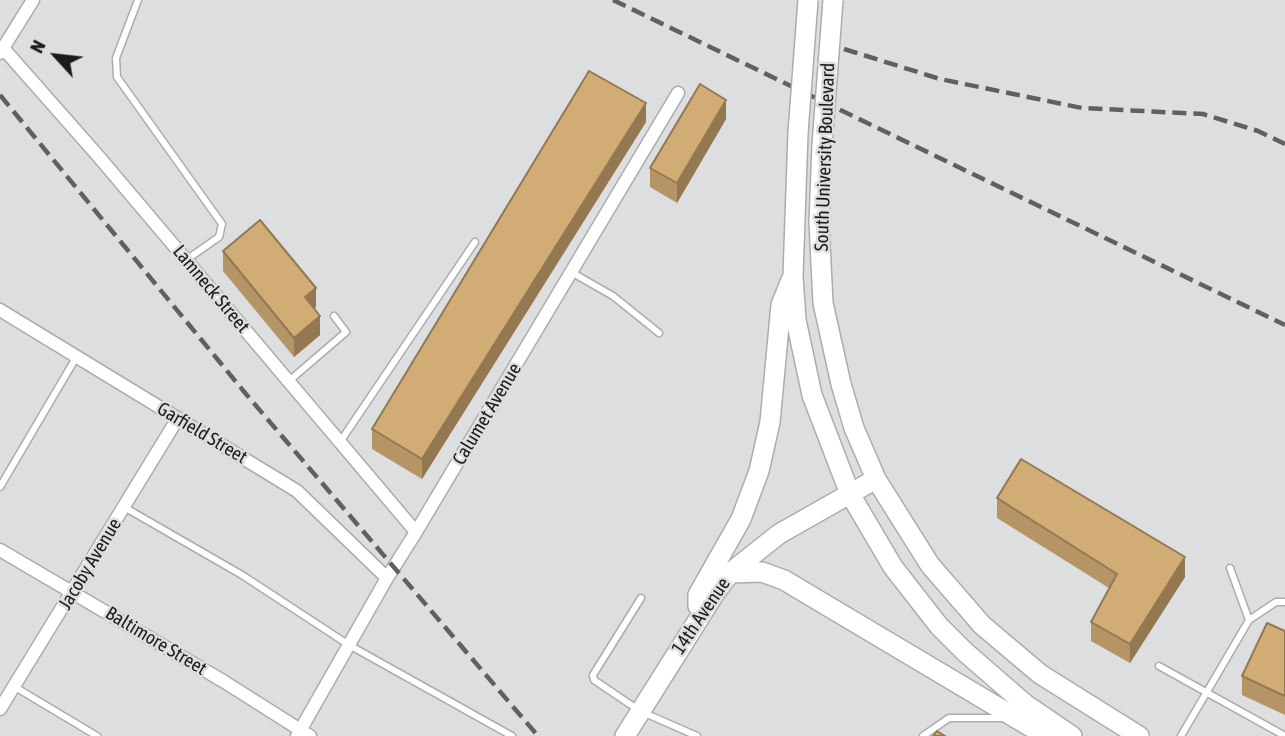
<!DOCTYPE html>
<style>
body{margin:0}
#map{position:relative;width:1285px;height:736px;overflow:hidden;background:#dddee0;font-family:"Asap Condensed",sans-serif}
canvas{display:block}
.north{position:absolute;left:21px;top:21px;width:70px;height:70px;-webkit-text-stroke:5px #dddee0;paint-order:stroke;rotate:297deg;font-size:19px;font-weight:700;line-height:28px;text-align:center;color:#1b1b1c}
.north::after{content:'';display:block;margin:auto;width:24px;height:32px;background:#1b1b1c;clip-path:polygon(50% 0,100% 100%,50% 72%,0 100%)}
</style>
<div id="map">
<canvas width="1285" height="736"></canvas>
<div class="north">N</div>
</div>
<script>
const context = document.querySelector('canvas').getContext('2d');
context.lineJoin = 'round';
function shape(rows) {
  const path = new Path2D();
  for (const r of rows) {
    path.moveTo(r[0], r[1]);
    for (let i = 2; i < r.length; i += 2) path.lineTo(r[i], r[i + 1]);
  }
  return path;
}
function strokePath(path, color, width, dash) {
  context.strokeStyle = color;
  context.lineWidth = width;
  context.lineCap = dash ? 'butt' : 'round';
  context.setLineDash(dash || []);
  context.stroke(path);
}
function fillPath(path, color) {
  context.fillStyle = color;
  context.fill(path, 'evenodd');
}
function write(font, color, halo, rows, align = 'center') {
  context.font = font + ' "Asap Condensed",sans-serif';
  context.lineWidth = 5;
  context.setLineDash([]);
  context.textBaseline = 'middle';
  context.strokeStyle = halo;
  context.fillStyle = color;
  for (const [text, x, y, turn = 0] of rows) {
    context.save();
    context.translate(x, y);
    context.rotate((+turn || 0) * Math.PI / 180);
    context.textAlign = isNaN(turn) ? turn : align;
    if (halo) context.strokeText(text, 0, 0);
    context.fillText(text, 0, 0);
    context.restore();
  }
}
const lane = shape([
 [138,0,116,58,117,77,222,224,219,237,186,260],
 [571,272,613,296,659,333],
 [289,381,346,332,334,316],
 [340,442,475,242],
 [0,487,77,356],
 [124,507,242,575,349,645,512,736],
 [641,598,593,675,594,680,640,711,697,736],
 [1249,620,1276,602,1285,602],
 [1159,666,1285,736],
 [15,687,97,736],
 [923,736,949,718,1003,718],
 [1181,736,1249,620,1230,568]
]);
const street = shape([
 [3,48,99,157,416,532],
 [0,53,33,0],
 [0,310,297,491,387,578],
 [0,550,223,681,310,736],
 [0,709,178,418],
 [297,736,387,578,416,532,678,93]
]);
const secondary = shape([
 [798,133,793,276,796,320,812,395,850,494,893,567,939,626,965,652,1025,704,1072,736],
 [822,145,819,223,823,303,841,384,854,428,876,479,930,565,982,625,1040,674,1139,736],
 [730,573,762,572,784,580,1046,736],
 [698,606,698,595,741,519,759,471,770,422,781,305,791,280],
 [625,736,715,593,730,573,779,534,876,479]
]);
const rail = shape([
 [613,0,1285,325],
 [844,49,940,79,1082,108,1203,114,1258,131,1285,144],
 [0,95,246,394,538,736]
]);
const secondaryBridge = shape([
 [798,133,808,0],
 [822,145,833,0]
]);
const wall = shape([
 [726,119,677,203,650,187,650,168],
 [646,122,422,479,372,449,372,429],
 [223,251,316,307,314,309,320,335,294,357,223,271],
 [997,498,1185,577,1130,663,1091,641,1091,622,1109,588,997,518],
 [1285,631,1285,715,1242,695,1242,676]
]);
const shadedWall = shape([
 [726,100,726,119,677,203,677,183],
 [646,103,646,122,422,479,422,459],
 [316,288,316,307,305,317,305,297],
 [320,316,320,335,294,357,294,338],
 [1185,557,1185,577,1130,663,1130,644]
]);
const building = shape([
 [589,71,646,103,422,459,372,429,589,71],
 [700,84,726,100,677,183,650,168,700,84],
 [260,220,316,288,305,297,320,316,294,338,223,251,260,220],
 [1021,459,1185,557,1130,644,1091,622,1117,574,997,498,1021,459],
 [1267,623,1285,631,1285,696,1242,676,1267,623],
 [937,731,945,736,933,736,937,731]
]);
const streetNames = [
 ["South University Boulevard",825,157,-88],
 ["Lamneck Street",211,289,50],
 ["Calumet Avenue",487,414,-59],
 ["Garfield Street",202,433,31],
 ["Jacoby Avenue",90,564,-59],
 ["14th Avenue",701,616,-56],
 ["Baltimore Street",156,641,31]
];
strokePath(lane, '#abacae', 9);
strokePath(street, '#abacae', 15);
strokePath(secondary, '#abacae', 22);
strokePath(lane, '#fff', 6);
strokePath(street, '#fff', 12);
strokePath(secondary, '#fff', 19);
strokePath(rail, '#606062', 4.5, [14, 7]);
strokePath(secondaryBridge, '#abacae', 22, []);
strokePath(secondaryBridge, '#fff', 19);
fillPath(wall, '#b59465');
fillPath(shadedWall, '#937852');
fillPath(building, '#d2ac75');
strokePath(building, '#937852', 2);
write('19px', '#1b1b1c', '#dddee0', streetNames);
</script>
